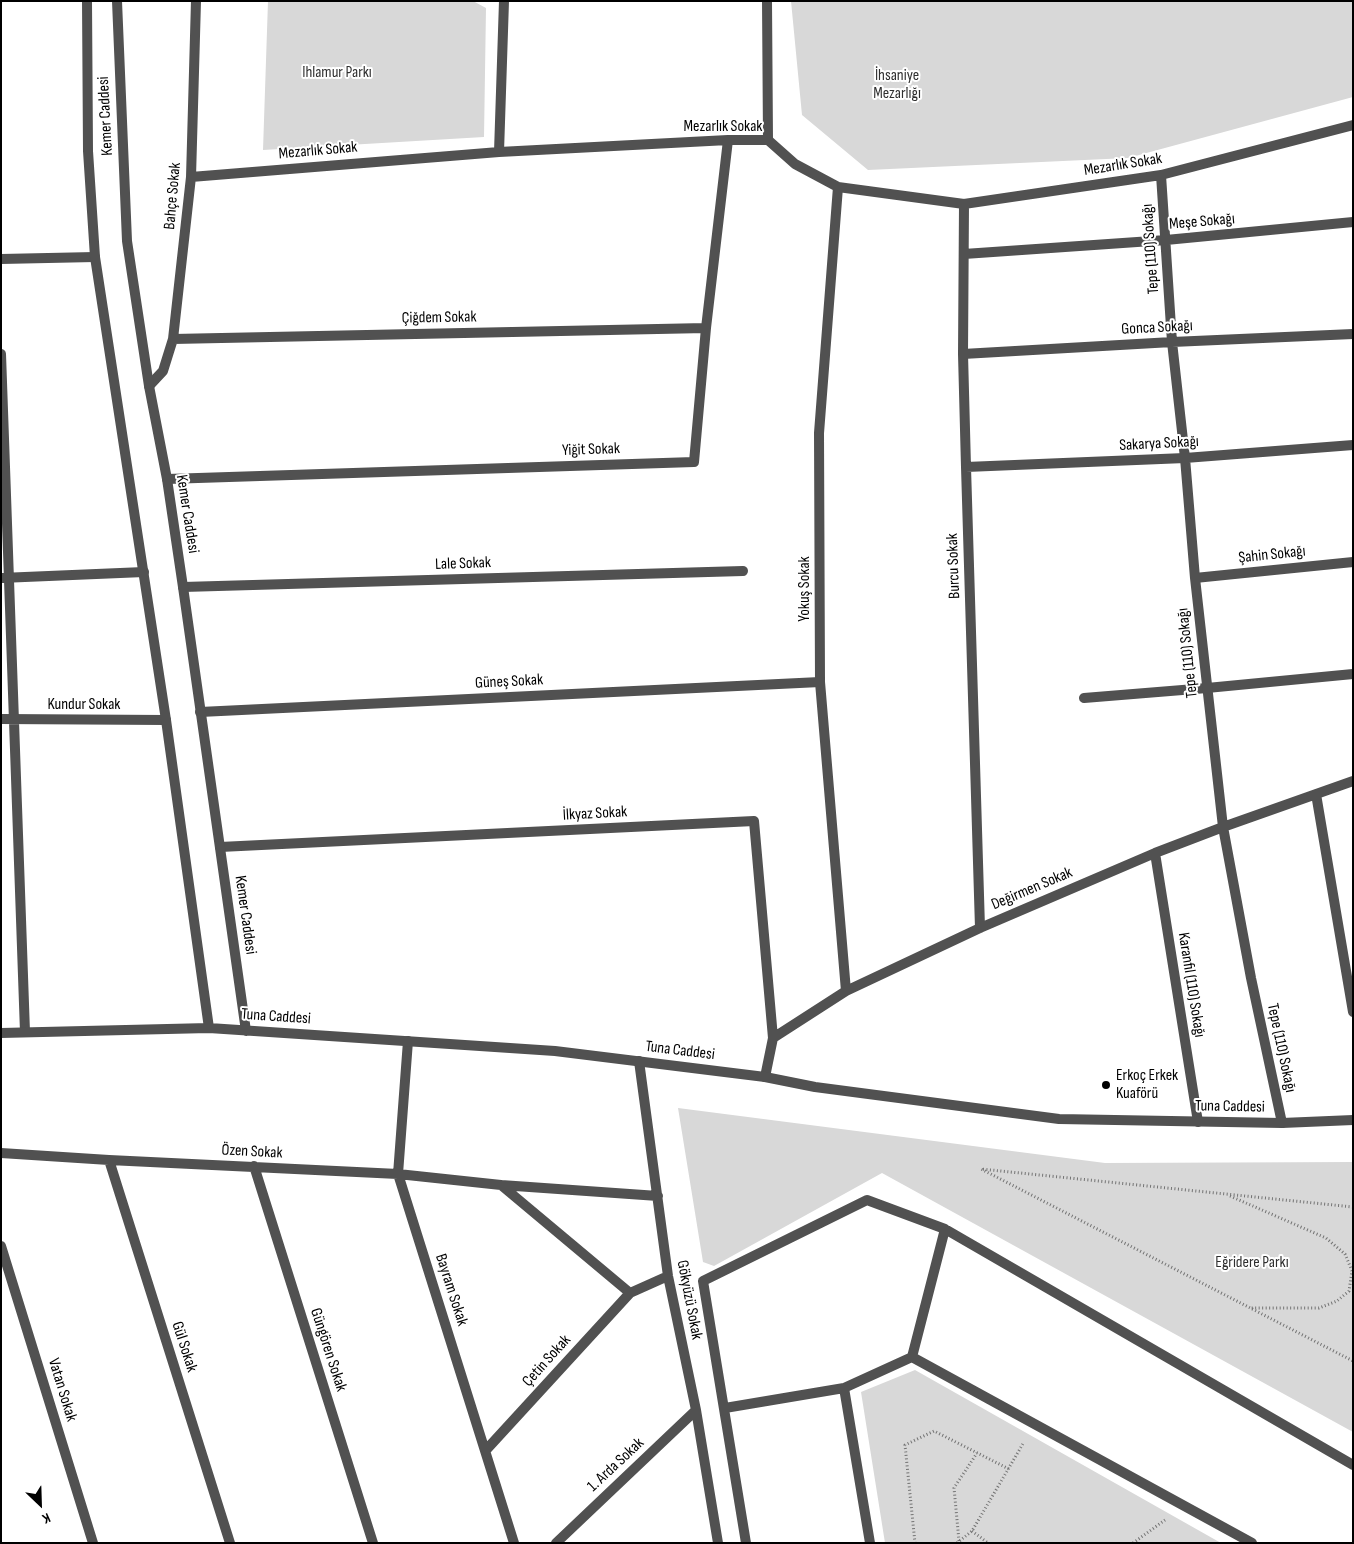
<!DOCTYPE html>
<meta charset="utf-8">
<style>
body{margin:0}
#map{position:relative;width:1354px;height:1544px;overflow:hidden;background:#fff;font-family:"Sofia Sans Condensed",sans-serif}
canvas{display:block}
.frame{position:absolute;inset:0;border:2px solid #000;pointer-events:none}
.north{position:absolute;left:15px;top:1479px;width:50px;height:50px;-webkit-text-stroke:4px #fff;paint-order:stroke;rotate:156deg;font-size:14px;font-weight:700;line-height:20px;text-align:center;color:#000}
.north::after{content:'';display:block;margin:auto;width:18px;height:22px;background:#000;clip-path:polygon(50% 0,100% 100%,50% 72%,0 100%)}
</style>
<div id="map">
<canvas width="1354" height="1544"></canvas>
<div class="frame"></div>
<div class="north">K</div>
</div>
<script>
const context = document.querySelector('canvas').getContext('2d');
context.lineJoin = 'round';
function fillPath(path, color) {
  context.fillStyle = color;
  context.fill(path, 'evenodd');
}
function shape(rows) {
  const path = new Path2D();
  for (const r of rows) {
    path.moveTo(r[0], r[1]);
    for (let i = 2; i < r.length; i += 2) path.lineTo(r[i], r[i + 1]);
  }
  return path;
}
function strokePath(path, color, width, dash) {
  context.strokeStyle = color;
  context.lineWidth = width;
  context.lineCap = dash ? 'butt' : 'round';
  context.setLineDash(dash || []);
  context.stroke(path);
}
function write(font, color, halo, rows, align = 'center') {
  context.font = font + ' "Sofia Sans Condensed",sans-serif';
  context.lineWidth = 4;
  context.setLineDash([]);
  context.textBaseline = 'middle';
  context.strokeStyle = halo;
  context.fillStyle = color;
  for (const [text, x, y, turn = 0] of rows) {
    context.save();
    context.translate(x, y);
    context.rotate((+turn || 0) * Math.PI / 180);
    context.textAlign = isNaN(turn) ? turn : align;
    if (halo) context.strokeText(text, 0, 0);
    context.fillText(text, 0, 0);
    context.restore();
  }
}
const green = shape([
 [268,1,473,1,486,8,484,137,263,150],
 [791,1,1353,1,1353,97,1128,158,868,170,802,115],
 [678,1108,1105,1163,1353,1162,1353,1432,882,1173,714,1266,703,1262],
 [915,1370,1221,1543,885,1543,861,1392]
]);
const path = shape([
 [1230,1196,1326,1238,1345,1254,1352,1271,1349,1291,1337,1301,1319,1308,1251,1308],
 [1353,1207,981,1169,1353,1361],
 [972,1531,988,1543],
 [959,1541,954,1488,977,1453],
 [915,1543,905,1445,934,1431,1009,1469],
 [957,1543,972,1531,1024,1442],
 [1133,1543,1165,1520]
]);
const service = shape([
 [1084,698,1207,688,1353,674]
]);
const minor = shape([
 [767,1,768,140],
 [499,152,504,1],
 [1161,175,1172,342,1185,458,1195,578,1223,827,1251,978,1282,1123],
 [191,177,499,152,728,140,768,140,795,164,838,187,964,204,1161,175,1353,125],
 [838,187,819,433,820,682,846,991],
 [964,204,963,354,966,467,980,928],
 [964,254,1166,240,1353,222],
 [1,259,95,257],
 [173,339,706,328],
 [1,354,25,1032],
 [963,354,1172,342,1353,334],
 [149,386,163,371,173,339,191,177,196,1],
 [966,467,1185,458,1353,445],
 [167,479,694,462,706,328,728,140],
 [1,578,144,572],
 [1195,578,1353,562],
 [183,587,743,571],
 [200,712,820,682],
 [1,719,166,720],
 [1316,794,1353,1012],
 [220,847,754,821,773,1038],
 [1155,853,1198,1122],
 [408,1041,398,1174,514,1543],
 [639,1061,668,1276,696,1410,718,1543],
 [765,1077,773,1038,846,991,980,928,1155,853,1223,827,1353,781],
 [1,1153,109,1160,398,1174,501,1185,630,1293,668,1276],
 [109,1160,230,1543],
 [254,1166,373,1543],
 [501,1185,658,1196],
 [1,1246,93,1543],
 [912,1357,1252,1543],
 [844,1388,870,1543],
 [725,1408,844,1388,912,1357,945,1229],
 [486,1450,630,1293],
 [556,1543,696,1410],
 [746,1543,703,1281,867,1200,945,1229,1353,1465]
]);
const tertiary = shape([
 [87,1,88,151,95,257,166,720,209,1028],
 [117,1,127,241,149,386,167,479,183,587,246,1031],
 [1,1033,209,1028,555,1051,765,1077,815,1087,1059,1119,1282,1123,1353,1120]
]);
const markers = [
 [1106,1085,5,"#000"]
];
const parkNames = [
 ["Ihlamur Parkı",337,73],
 ["İhsaniye",897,76],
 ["Mezarlığı",897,94],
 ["Eğridere Parkı",1252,1263]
];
const streetNames = [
 ["Kemer Caddesi",106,116,-93],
 ["Mezarlık Sokak",723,127],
 ["Mezarlık Sokak",318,151,-5],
 ["Mezarlık Sokak",1123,165,-9],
 ["Bahçe Sokak",173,196,-85],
 ["Meşe Sokağı",1202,222,-5],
 ["Tepe (110) Sokağı",1151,249,-94],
 ["Çiğdem Sokak",439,318,-1],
 ["Gonca Sokağı",1157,328,-3],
 ["Sakarya Sokağı",1159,444,-3],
 ["Yiğit Sokak",591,450,-2],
 ["Kemer Caddesi",187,514,81],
 ["Şahin Sokağı",1272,555,-6],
 ["Lale Sokak",463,564,-2],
 ["Burcu Sokak",954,566,-92],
 ["Yokuş Sokak",805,589,-90],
 ["Tepe (110) Sokağı",1188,653,-96],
 ["Güneş Sokak",509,682,-3],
 ["Kundur Sokak",84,705],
 ["İlkyaz Sokak",595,814,-3],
 ["Değirmen Sokak",1032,889,-23],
 ["Kemer Caddesi",245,915,82],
 ["Karanfil (110) Sokağı",1191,985,81],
 ["Tuna Caddesi",276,1017,4],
 ["Tepe (110) Sokağı",1281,1048,78],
 ["Tuna Caddesi",680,1051,7],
 ["Tuna Caddesi",1230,1107,1],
 ["Özen Sokak",252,1152,3],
 ["Bayram Sokak",451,1290,72],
 ["Gökyüzü Sokak",689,1300,79],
 ["Gül Sokak",184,1347,72],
 ["Güngören Sokak",328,1350,72],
 ["Çetin Sokak",547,1361,-48],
 ["Vatan Sokak",62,1390,73],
 ["1. Arda Sokak",616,1465,-43]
];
const poiNames = [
 ["Erkoç Erkek",1116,1076],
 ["Kuaförü",1116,1094]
];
fillPath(green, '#d8d8d8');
strokePath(path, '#737373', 3, [1, 2.5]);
strokePath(service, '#515151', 10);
strokePath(minor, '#515151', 10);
strokePath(tertiary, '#515151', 10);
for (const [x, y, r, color] of markers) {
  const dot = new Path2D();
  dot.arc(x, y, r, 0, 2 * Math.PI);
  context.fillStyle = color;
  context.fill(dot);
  strokePath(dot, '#fff', 2);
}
write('16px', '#2f2f2f', '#fff', parkNames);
write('16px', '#000', '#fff', streetNames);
write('16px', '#000', '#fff', poiNames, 'left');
</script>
